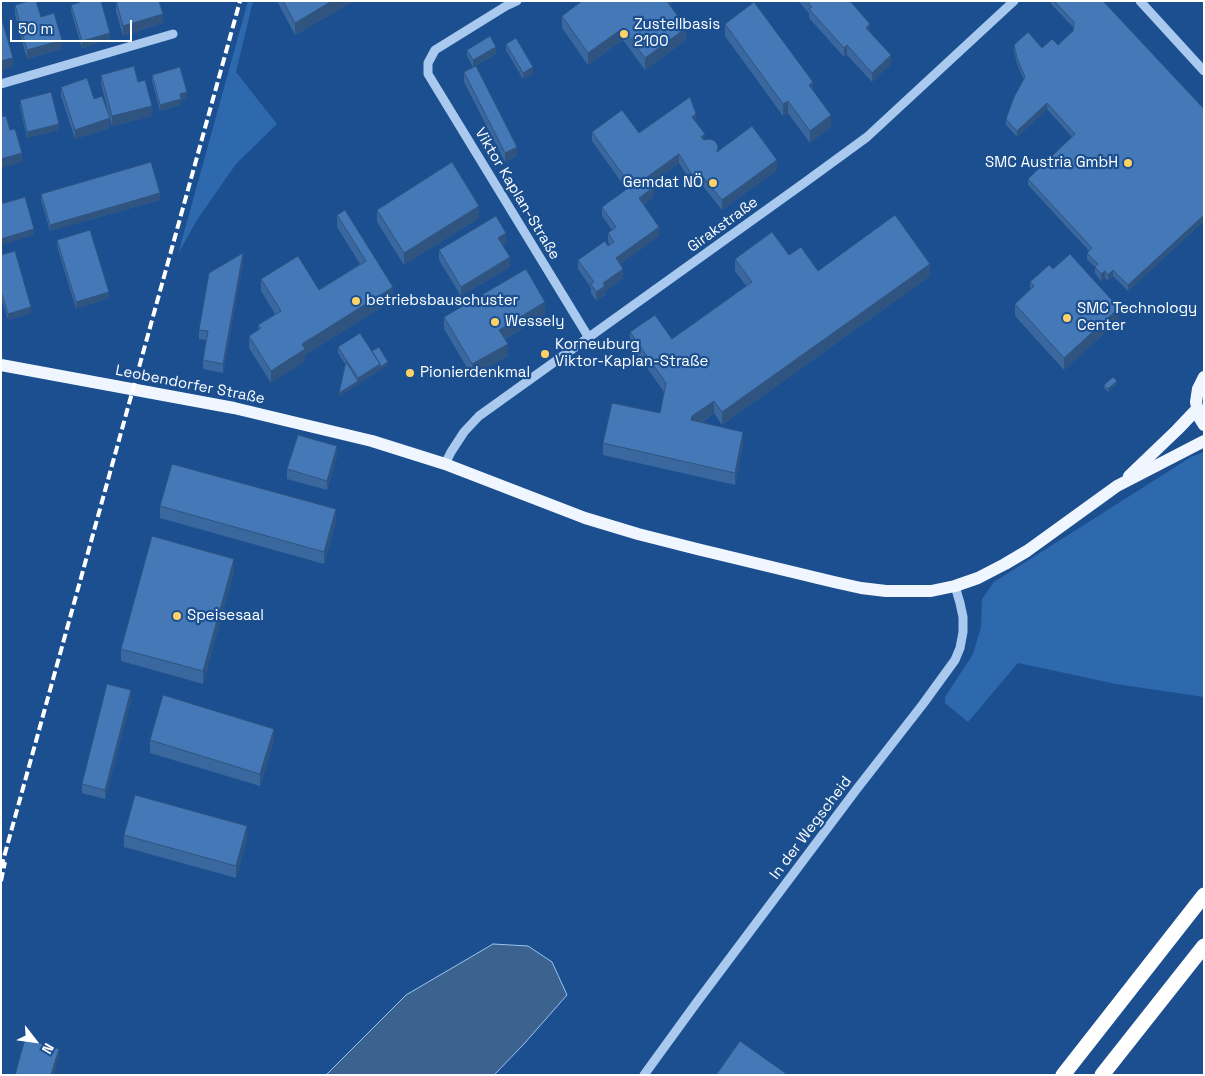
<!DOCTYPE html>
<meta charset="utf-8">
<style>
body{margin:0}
#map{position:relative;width:1205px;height:1076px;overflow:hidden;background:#1b4f8f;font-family:"Space Grotesk",sans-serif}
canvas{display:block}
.frame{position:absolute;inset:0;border:2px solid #fff;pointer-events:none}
.north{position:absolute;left:10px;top:1016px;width:50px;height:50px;-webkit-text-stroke:4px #1b4f8f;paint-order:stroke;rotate:120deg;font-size:14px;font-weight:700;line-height:20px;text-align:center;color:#fff}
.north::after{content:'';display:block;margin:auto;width:18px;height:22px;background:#fff;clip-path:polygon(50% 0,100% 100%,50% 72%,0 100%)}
.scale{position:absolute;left:10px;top:20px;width:122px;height:22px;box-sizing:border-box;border:2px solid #fff;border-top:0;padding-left:6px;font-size:15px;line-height:18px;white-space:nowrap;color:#fff;-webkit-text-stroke:4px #1b4f8f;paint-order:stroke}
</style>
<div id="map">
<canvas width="1205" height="1076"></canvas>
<div class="frame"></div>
<div class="north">N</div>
<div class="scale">50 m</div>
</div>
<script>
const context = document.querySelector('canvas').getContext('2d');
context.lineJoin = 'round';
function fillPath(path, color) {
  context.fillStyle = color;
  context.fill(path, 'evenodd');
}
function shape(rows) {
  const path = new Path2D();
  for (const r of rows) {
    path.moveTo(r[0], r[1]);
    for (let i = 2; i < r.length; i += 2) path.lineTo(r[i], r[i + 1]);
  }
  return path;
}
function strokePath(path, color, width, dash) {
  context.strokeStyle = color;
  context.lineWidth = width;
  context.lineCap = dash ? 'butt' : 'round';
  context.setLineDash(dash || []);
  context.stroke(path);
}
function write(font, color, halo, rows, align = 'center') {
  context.font = font + ' "Space Grotesk",sans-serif';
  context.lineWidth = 4.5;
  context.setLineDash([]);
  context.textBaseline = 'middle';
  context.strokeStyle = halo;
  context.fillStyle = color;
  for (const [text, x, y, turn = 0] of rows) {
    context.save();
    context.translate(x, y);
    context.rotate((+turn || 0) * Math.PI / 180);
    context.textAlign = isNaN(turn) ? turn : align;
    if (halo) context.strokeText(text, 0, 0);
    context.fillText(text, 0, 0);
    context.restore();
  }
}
const green = shape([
 [248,1,253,1,236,72,277,124,236,164,197,220,178,254],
 [1204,452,1204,697,1116,684,1018,663,968,722,945,703,945,697,973,654,981,627,982,599,994,582,1191,457]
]);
const water = shape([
 [493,944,528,946,552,962,567,995,523,1045,494,1075,326,1075,406,995,493,944]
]);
const minor = shape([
 [517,1,506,6,435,50,428,63,428,74,589,338],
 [1140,1,1204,71],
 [1,84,173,34],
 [445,464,451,452,464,432,479,416,804,183,867,137,1014,1],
 [644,1075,697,1002,856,790,923,704,955,660,960,648,963,632,963,617,960,603,955,586]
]);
const major = shape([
 [1,365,234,408,372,441,445,464,585,518,638,534,697,549,834,582,861,588,886,591,931,591,955,586,978,578,1005,564,1027,551,1117,486,1204,441],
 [1204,377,1198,389,1196,402,1199,417,1204,425],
 [1129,476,1177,430,1197,409]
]);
const highway = shape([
 [1063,1075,1204,895],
 [1102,1075,1204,946]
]);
const rail = shape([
 [1,868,240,1],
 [1,881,5,862]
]);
const wall = shape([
 [116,1,163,23,123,36,116,11],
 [277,1,354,1,295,35],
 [582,1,675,1,670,5,686,40,645,70,623,40,588,65,562,28,562,16],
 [798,1,850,1,891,64,872,82,847,55,844,57,809,18,809,13],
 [1051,1,1103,1,1204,109,1204,221,1128,291,1113,276,1108,281,1105,278,1101,281,1095,273,1095,267,1087,259,1087,253,1089,251,1028,185,1028,179,1072,137,1047,109,1017,137,1006,125,1006,119,1024,80,1017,64,1014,51,1014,45,1042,48,1058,45,1073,31,1074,28,1051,4],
 [15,5,41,17,62,49,27,59,15,15],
 [71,5,110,39,82,48,71,11],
 [725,24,813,90,831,127,810,143,788,113,783,116,725,36],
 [506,44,533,74,523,79,506,50],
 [467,50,496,54,473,67,467,56],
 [464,72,517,156,505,162,464,82],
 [101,75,138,82,152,116,112,126,101,84],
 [152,75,187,98,181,100,181,105,160,111,152,81],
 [61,87,94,99,110,128,75,139,61,96],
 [20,100,59,130,27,138,20,107],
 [696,123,705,140,718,151,777,170,722,210,702,185,695,189,679,163,651,183,654,197,644,204,659,236,620,264,623,278,605,291,605,295,596,301,591,293,591,288,578,269,578,260,610,245,608,242,608,233,612,230,602,216,602,207,627,190,592,141,592,132,639,133],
 [41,194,160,200,50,231,41,200],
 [377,210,479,218,404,265,377,222],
 [337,215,393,300,305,355,305,361,271,383,249,348,249,336,258,330,258,325,275,314,261,291,261,279,319,290,360,264,337,227],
 [57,240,109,298,76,309,57,246],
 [506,243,502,245,510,267,461,296,439,260,439,250],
 [1,255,31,313,8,320,1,297],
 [789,255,818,271,930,276,722,425,714,413,701,423,743,444,735,485,603,455,603,443,660,413,664,392,630,344,630,332,672,339,746,286,735,271,735,259],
 [243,263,223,373,203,369,203,360,206,340,199,339,199,330],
 [1053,269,1119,320,1064,370,1015,316,1015,304,1030,290,1030,282],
 [545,314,505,339,508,356,472,376,444,329,444,317],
 [338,347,372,351,388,365,339,396,345,364,338,353],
 [1117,384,1108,392,1104,388,1104,385],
 [337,456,327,490,287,479,287,469],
 [160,506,336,522,324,564,160,518],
 [234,571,203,684,121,661,121,649],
 [131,700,105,799,82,793,82,784],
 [150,740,274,741,260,786,150,753],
 [124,835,247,839,236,878,124,847]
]);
const shadedWall = shape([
 [332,1,354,1,295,35,295,23],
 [664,1,675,1,664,9],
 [163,14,163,23,123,36,123,26],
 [870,24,870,33,866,28],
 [623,28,623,40,588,65,588,53],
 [686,28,686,40,645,70,645,58],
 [110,33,110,39,82,48,82,41],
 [62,40,62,49,27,59,27,50],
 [847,45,847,55,844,57,844,48],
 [496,47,496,54,473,67,473,60],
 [891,55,891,64,872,82,872,73],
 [13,58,13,67,1,70,1,61],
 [533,67,533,74,523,79,523,73],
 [813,82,813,94,809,85],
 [187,92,187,98,181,100,181,105,160,111,160,105,180,94],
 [788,101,788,113,783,116,783,104],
 [1047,103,1047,109,1017,137,1017,131],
 [152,106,152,116,112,126,112,116],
 [696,114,696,123,692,117],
 [831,115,831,127,810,143,810,131],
 [110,118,110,128,75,139,75,130],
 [59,124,59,130,27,138,27,132],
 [705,134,705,143,701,137],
 [517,147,517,156,505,162,505,153],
 [22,153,22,162,1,168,1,159],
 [679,154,679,163,647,186,647,177],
 [777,160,777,170,722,210,722,200],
 [702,176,702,185,695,189,695,180],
 [654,187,654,197,639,207,639,198],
 [160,193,160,200,50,231,50,225],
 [479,206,479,218,404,265,404,253],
 [1204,215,1204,221,1128,291,1128,285],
 [659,227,659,236,616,267,616,258],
 [34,229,34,235,1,245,1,239],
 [506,233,506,243,498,247,498,238],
 [243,253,243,263,223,373,223,364],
 [510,257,510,267,461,296,461,287],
 [930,264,930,276,722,425,722,412],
 [623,269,623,278,605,291,605,295,596,301,596,292,603,283],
 [1113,270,1113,276,1108,281,1108,275],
 [1105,271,1105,278,1101,281,1101,274],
 [393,287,393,300,305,355,305,361,271,383,271,371,302,344],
 [109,292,109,298,76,309,76,302],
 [545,302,545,314,499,342,499,330],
 [31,307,31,313,8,320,8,314],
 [1119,308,1119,320,1064,370,1064,358],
 [508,344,508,356,472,376,472,364],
 [388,362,388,365,339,396,339,393,358,381,358,378,380,364],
 [1117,381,1117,384,1108,392,1108,389],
 [714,401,714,413,692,428,691,420,692,416],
 [743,432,743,444,735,485,735,473],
 [337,446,337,456,327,490,327,481],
 [336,509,336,522,324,564,324,552],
 [234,559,234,571,203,684,203,671],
 [131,690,131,700,105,799,105,790],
 [274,729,274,741,260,786,260,774],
 [247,826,247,839,236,878,236,866],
 [59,1049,59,1058,54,1075,51,1075]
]);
const building = shape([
 [29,1,36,1,41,17,54,13,62,40,27,50,15,5,29,1],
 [83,1,101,1,110,33,82,41,71,5,83,1],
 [116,1,159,1,163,14,123,26,116,1],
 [283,1,332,1,295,23,283,1],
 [582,1,667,1,686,28,645,58,623,28,588,53,562,16,582,1],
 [807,1,850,1,870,24,866,28,891,55,872,73,847,45,844,48,809,9,812,7,807,1],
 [1054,1,1103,1,1204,109,1204,215,1128,285,1113,270,1108,275,1105,271,1101,274,1095,267,1098,264,1087,253,1092,248,1028,179,1075,134,1047,103,1017,131,1006,119,1014,97,1025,77,1017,58,1014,45,1028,32,1042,48,1052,39,1058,45,1073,31,1074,22,1054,1],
 [754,2,813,82,809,85,831,115,810,131,788,101,783,104,725,24,754,2],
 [2,20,13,58,1,61,1,21,2,20],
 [490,36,496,47,473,60,467,50,490,36],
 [516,38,533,67,523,73,506,44,516,38],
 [134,66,138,82,145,80,152,106,112,116,101,75,134,66],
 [476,66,517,147,505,153,464,72,476,66],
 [180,67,187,92,180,94,181,99,160,105,152,75,180,67],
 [87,78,94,99,102,96,110,118,75,130,61,87,87,78],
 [51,92,59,124,27,132,20,100,51,92],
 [690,97,696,114,692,117,705,134,701,137,704,140,710,139,715,141,718,146,717,152,752,126,777,160,722,200,702,176,695,180,679,154,647,177,654,187,639,198,659,227,616,258,623,269,603,283,605,286,596,292,591,284,594,282,578,260,605,241,608,246,614,242,608,233,616,227,602,207,631,186,592,132,622,110,639,133,690,97],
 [6,116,10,130,15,129,22,153,1,159,1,117,6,116],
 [151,162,160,193,50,225,41,194,151,162],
 [452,162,479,206,404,253,377,210,452,162],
 [25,197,34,229,1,239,1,204,25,197],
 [345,210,393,287,302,344,305,349,271,371,249,336,261,328,258,325,281,311,261,279,298,256,319,290,366,261,337,215,345,210],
 [895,215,930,264,722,412,714,401,692,416,691,420,743,432,735,473,603,443,612,403,660,413,666,383,630,332,655,315,672,339,752,282,735,259,772,232,789,255,801,247,818,271,895,215],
 [496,216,506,233,498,238,510,257,461,287,439,250,496,216],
 [90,230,109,292,76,302,57,240,90,230],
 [15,251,31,307,8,314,1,291,1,255,15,251],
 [243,253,223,364,203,360,208,331,199,330,209,273,243,253],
 [1070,254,1119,308,1064,358,1015,304,1034,286,1030,282,1049,265,1053,269,1070,254],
 [526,269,545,302,499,330,508,344,472,364,444,317,526,269],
 [360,333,380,364,358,378,338,347,360,333],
 [379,347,388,362,380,367,380,364,372,351,379,347],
 [346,362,358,381,339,393,346,362],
 [1113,377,1117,381,1108,389,1104,385,1113,377],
 [298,435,337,446,327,481,287,469,298,435],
 [172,464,336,509,324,552,160,506,172,464],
 [152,536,234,559,203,671,121,649,152,536],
 [107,684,131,690,105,790,82,784,107,684],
 [163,695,274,729,260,774,150,740,163,695],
 [135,795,247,826,236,866,124,835,135,795],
 [25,1039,59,1049,51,1075,15,1075,25,1039],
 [740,1041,788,1075,716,1075,740,1041]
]);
const markers = [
 [624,34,5,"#ffd166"],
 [1128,163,5,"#ffd166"],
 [713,183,5,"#ffd166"],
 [356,301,5,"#ffd166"],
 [1067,318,5,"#ffd166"],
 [495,322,5,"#ffd166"],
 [545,354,5,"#ffd166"],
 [410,373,5,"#ffd166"],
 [177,616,5,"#ffd166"]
];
const poiNames = [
 ["Zustellbasis",634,25],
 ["2100",634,42],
 ["SMC Austria GmbH",1118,163,"right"],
 ["Gemdat NÖ",703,183,"right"],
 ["betriebsbauschuster",366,301],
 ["SMC Technology",1077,309],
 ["Center",1077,326],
 ["Wessely",505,322],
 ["Korneuburg",555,345],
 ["Viktor-Kaplan-Straße",555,362],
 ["Pionierdenkmal",420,373],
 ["Speisesaal",187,616]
];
const streetNames = [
 ["Viktor Kaplan-Straße",517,194,59],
 ["Girakstraße",723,225,-36],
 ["Leobendorfer Straße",190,385,11],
 ["In der Wegscheid",811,828,-53]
];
fillPath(green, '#2e69ad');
fillPath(water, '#3c6290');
strokePath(water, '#9cc4f0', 1);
strokePath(minor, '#a9c9ee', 9);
strokePath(major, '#f0f6ff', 12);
strokePath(highway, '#fff', 15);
strokePath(rail, '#fff', 4, [9, 4]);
fillPath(wall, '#3a679d');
fillPath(shadedWall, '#305480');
fillPath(building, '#4478b7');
strokePath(building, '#305480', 1);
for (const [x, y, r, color] of markers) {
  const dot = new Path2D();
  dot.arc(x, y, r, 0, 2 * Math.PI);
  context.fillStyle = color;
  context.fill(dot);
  strokePath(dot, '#1b4f8f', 2);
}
write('15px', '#fff', '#1b4f8f', poiNames, 'left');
write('15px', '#fff', '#1b4f8f', streetNames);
</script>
